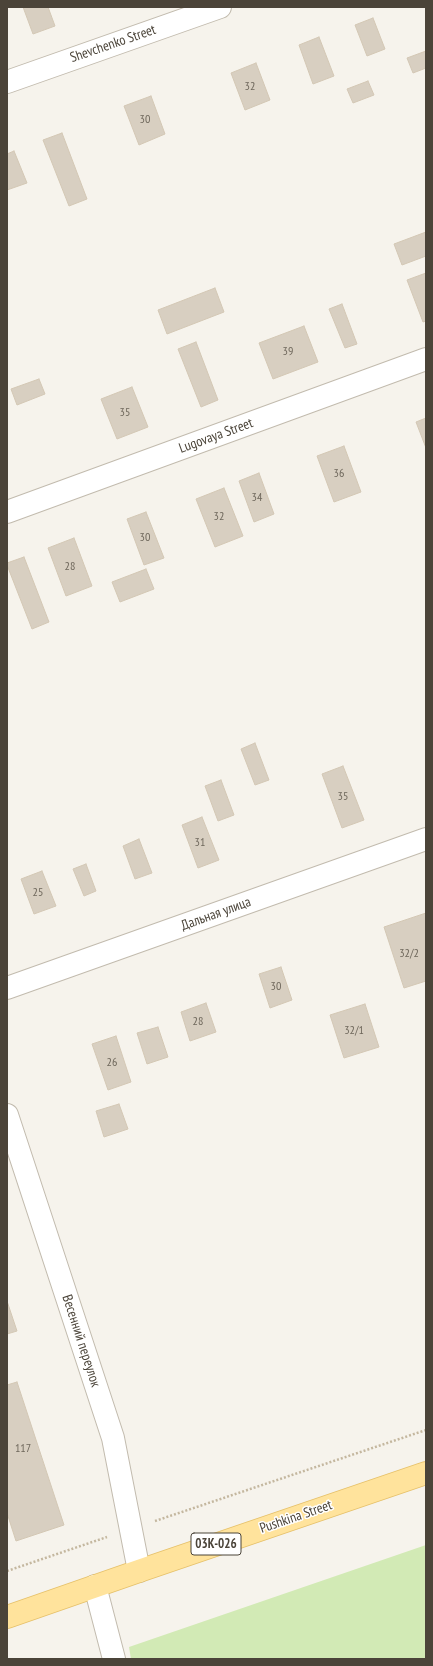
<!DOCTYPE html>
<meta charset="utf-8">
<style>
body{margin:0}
#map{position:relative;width:433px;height:1666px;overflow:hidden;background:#f6f3ec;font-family:"PT Sans Narrow",sans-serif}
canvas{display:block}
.frame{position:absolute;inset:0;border:8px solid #4b4439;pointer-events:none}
</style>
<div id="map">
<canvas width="433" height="1666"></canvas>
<div class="frame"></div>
</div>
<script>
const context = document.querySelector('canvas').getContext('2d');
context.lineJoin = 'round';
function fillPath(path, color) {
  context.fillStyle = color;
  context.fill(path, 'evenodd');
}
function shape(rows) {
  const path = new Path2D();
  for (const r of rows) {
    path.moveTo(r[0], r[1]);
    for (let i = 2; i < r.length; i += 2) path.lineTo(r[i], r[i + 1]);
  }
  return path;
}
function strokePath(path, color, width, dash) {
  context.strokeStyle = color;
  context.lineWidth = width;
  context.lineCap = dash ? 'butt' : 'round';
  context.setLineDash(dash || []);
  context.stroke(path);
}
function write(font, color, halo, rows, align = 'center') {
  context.font = font + ' "PT Sans Narrow",sans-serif';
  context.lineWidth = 3;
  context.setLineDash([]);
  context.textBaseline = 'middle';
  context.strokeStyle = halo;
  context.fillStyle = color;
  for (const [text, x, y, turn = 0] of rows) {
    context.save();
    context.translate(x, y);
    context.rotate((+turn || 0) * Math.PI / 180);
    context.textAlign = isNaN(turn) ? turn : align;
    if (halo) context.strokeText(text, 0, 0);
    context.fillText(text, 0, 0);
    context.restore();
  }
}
const green = shape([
 [426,1545,426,1659,131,1659,129,1647]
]);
const building = shape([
 [23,7,48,7,55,26,33,34,23,7],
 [373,18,385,49,367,56,355,25,373,18],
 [319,37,334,76,313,84,299,45,319,37],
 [426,51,426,68,413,73,407,58,426,51],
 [256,63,270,100,245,110,231,73,256,63],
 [368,81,374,95,353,103,347,89,368,81],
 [151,96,165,134,139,145,124,106,151,96],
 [62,133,87,199,69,206,43,140,62,133],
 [14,151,27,183,7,190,7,154,14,151],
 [426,232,426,256,402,265,394,244,426,232],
 [426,273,426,321,423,322,407,280,426,273],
 [215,288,224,312,167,334,158,310,215,288],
 [342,304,357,344,345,348,329,309,342,304],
 [304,326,318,362,273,379,259,343,304,326],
 [196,342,218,400,201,407,178,349,196,342],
 [39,379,45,394,17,405,11,389,39,379],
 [132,387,148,427,117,439,101,399,132,387],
 [426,418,426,448,416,422,426,418],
 [344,446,361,492,334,502,317,456,344,446],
 [259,473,274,514,254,522,239,481,259,473],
 [224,488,243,536,215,547,196,499,224,488],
 [146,512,164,558,144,565,127,519,146,512],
 [74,538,92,586,66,596,48,548,74,538],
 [24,557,49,622,32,629,7,565,7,563,24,557],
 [146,569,154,589,120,602,112,582,146,569],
 [255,743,269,780,255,785,241,749,255,743],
 [343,766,364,820,342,828,322,774,343,766],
 [221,780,234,815,218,821,205,786,221,780],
 [202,817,219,860,198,868,182,825,202,817],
 [139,839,152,873,135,879,123,846,139,839],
 [86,864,96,891,84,896,73,869,86,864],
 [42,871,56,906,34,914,21,879,42,871],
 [426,913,426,981,404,988,384,927,426,913],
 [281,967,292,1000,270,1008,259,974,281,967],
 [206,1003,216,1032,190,1041,181,1012,206,1003],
 [365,1004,379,1047,344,1058,330,1015,365,1004],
 [158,1027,168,1057,147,1064,137,1033,158,1027],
 [116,1036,131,1082,108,1090,92,1044,116,1036],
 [119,1104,128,1129,104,1137,96,1111,119,1104],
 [7,1301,17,1331,7,1334,7,1301],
 [17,1382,64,1525,16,1541,7,1513,7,1385,17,1382]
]);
const path = shape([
 [155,1521,426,1430],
 [7,1571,107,1537]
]);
const minor = shape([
 [7,82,220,7],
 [7,512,426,359],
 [7,988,426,839],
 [7,1115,113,1438,139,1571],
 [95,1586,114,1659]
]);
const major = shape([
 [7,1617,139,1571,426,1473]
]);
const numberNames = [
 ["32",250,87],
 ["30",145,120],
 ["39",288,352],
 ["35",125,413],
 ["36",339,474],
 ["34",257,498],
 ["32",219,517],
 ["30",145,538],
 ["28",70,567],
 ["35",343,797],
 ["31",200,843],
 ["25",38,893],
 ["32/2",409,954],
 ["30",276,987],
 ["28",198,1022],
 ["32/1",354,1031],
 ["26",112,1063],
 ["117",23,1449]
];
const shields = [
 [216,1544,50]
];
const shieldNames = [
 ["03К-026",216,1544]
];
const streetNames = [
 ["Shevchenko Street",113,44,-19],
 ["Lugovaya Street",216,436,-20],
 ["Дальная улица",216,914,-20],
 ["Весенний переулок",81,1341,72],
 ["Pushkina Street",296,1517,-19]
];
fillPath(green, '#d2eab5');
fillPath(building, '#d8cfc1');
strokePath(building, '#d3c7b4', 1);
strokePath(minor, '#c2bbae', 24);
strokePath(major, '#e6c16a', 24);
strokePath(path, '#c4b79f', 2.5, [2, 2]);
strokePath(minor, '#fff', 22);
strokePath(major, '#ffe39c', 22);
write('12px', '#6e675b', null, numberNames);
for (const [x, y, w] of shields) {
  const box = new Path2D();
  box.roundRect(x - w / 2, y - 11, w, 22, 3);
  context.fillStyle = '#fff';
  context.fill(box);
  strokePath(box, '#4b4439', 1);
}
write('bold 13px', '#4b4439', null, shieldNames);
write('14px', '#4b4439', '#fff', streetNames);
</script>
